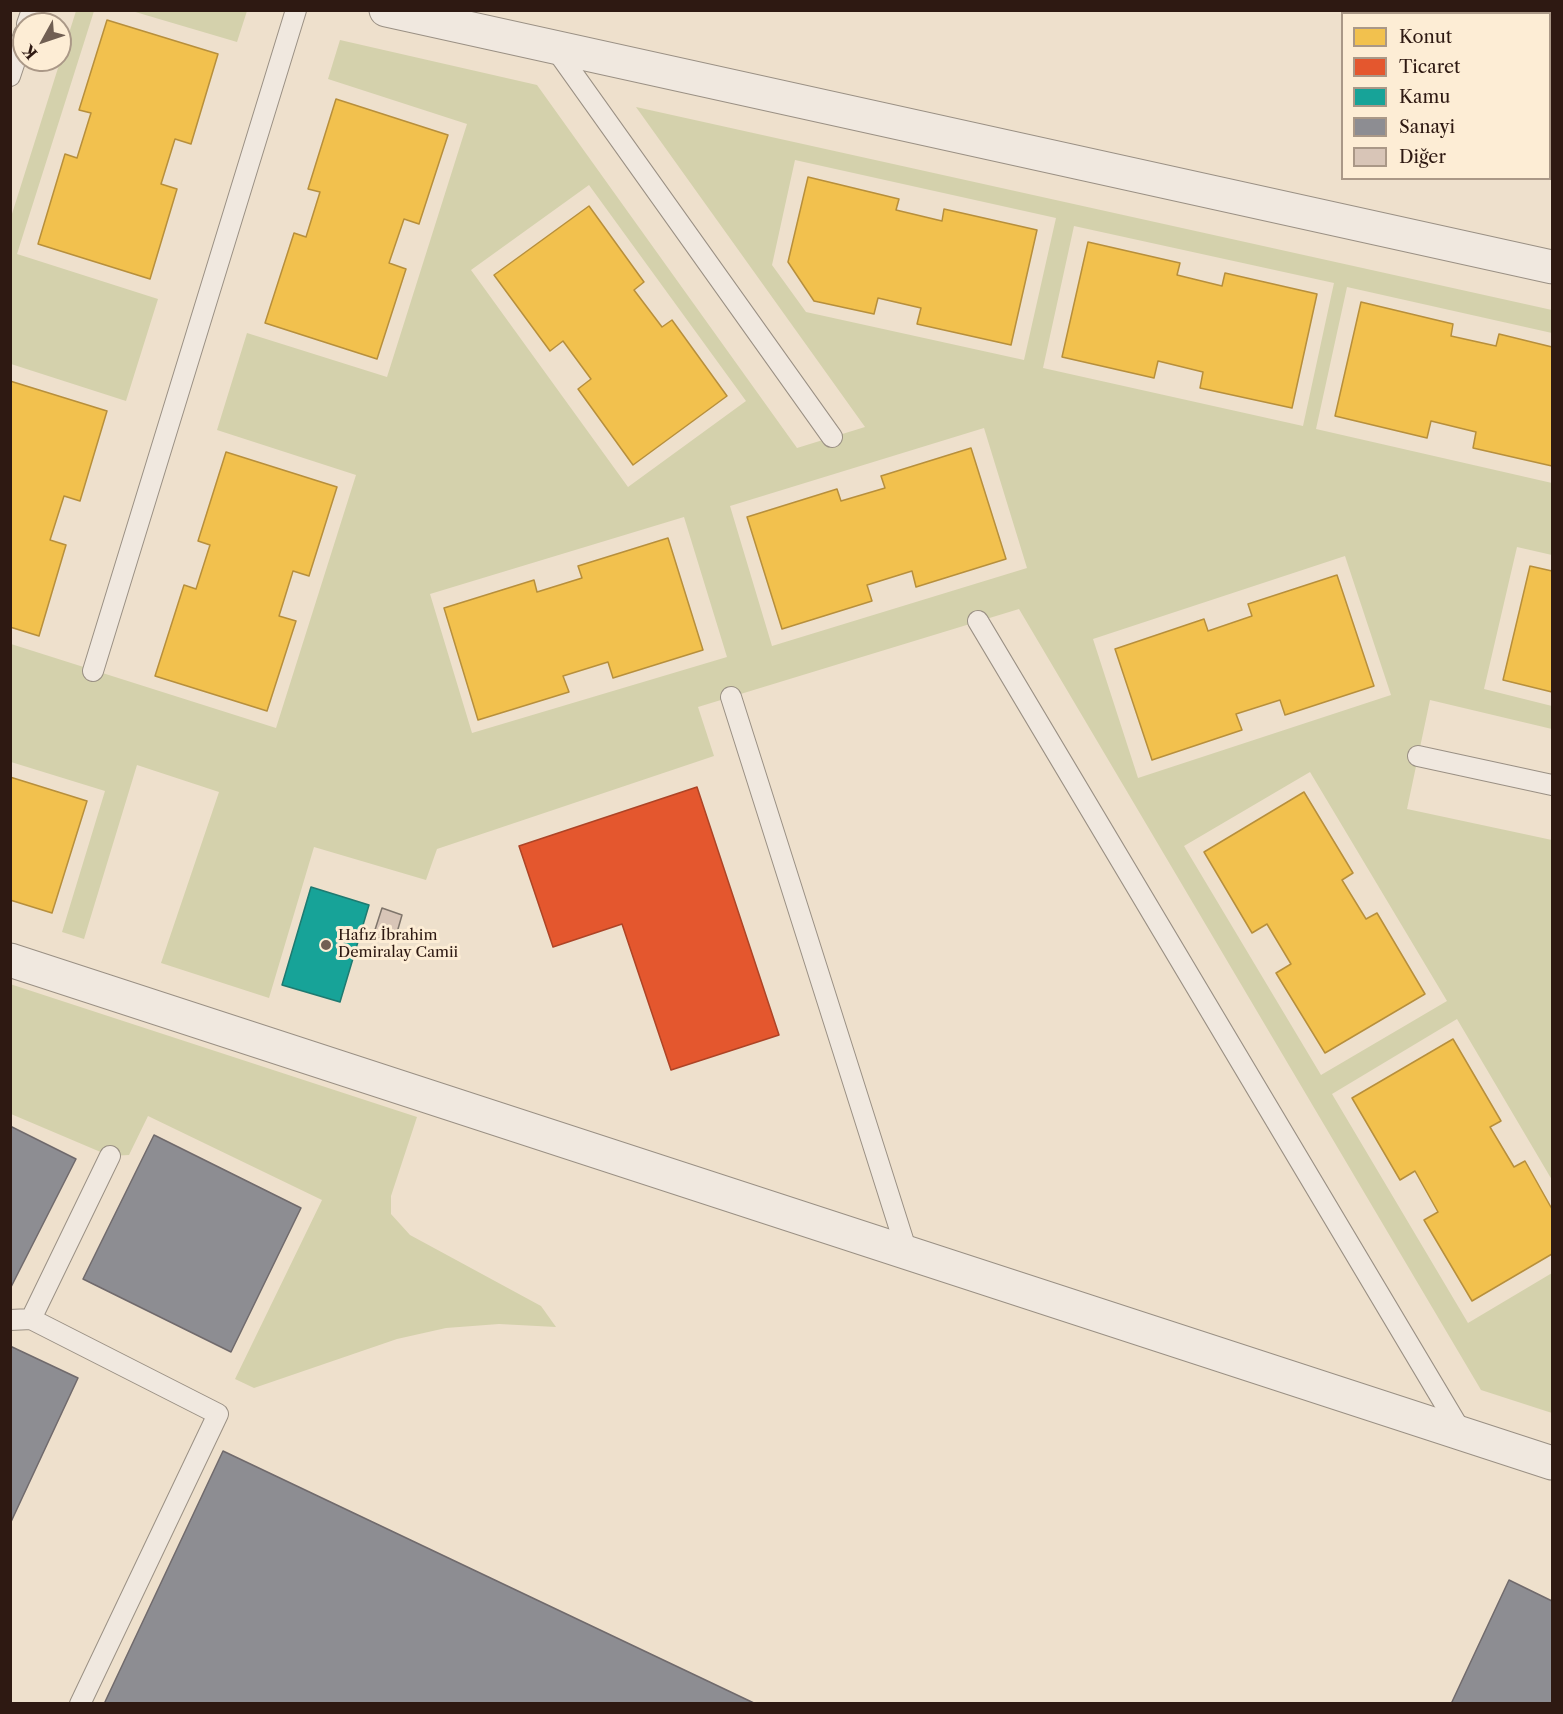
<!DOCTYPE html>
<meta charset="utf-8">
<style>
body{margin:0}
#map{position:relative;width:1563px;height:1714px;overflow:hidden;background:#eee0cc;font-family:"Libre Caslon Text",serif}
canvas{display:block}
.frame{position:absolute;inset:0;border:12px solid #2e1912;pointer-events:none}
.legend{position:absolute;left:1341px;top:12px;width:210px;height:168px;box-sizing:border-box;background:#fdedd5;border:2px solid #aa9887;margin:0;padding:8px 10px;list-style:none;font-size:18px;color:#2e1912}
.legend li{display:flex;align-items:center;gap:12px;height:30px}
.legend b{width:30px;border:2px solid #aa9887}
.north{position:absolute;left:12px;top:12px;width:60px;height:60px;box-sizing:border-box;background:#fdedd5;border:2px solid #aa9887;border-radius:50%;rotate:230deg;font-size:16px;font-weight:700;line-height:24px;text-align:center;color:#2e1912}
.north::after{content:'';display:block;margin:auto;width:21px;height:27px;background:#715f53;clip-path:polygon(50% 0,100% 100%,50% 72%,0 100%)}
</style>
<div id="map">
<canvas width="1563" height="1714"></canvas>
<div class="frame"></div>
<ul class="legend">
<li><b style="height:16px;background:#f2c14e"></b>Konut</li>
<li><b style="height:16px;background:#e4572e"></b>Ticaret</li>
<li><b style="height:16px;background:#17a398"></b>Kamu</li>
<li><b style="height:16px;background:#8d8d92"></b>Sanayi</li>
<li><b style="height:16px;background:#d8c5b7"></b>Diğer</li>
</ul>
<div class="north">K</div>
</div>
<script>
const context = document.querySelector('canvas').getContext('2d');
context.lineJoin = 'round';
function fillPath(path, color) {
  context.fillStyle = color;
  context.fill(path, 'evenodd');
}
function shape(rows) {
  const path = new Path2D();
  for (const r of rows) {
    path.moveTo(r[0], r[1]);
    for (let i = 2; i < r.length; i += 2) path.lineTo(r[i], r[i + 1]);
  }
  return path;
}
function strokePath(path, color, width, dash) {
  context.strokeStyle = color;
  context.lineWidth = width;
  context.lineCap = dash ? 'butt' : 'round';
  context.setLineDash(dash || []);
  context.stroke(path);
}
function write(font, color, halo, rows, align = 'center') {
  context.font = font + ' "Libre Caslon Text",serif';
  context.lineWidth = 6;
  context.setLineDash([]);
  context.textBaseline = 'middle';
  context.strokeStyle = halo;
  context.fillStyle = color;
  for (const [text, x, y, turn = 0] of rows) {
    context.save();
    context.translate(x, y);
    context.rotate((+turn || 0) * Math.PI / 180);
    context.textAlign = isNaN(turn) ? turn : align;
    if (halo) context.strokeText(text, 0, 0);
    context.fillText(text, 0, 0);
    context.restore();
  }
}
const green = shape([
 [76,11,94,11,17,254,158,299,126,401,11,364,11,217],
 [132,11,247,11,237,42],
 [340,40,537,85,797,448,865,427,636,107,1552,310,1552,333,1347,287,1316,429,1552,483,1552,555,1517,547,1484,689,1552,706,1552,729,1430,700,1407,809,1552,840,1552,1180,1457,1019,1332,1094,1468,1323,1552,1273,1552,1413,1481,1390,1019,609,698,707,714,756,437,849,426,880,314,847,269,998,161,963,219,792,137,765,84,939,62,932,105,791,11,762,11,644,276,728,356,475,217,430,247,333,387,377,467,124,328,79],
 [795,160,1056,218,1024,360,806,312,772,265],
 [589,185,746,401,628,487,471,270],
 [1074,226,1334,283,1303,426,1043,368],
 [984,428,1027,568,772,646,730,506],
 [684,517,727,657,472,733,430,594],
 [1345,556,1391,695,1138,778,1093,639],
 [1310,772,1447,1001,1321,1075,1184,846],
 [10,984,417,1117,391,1196,391,1214,410,1235,541,1306,556,1327,499,1324,446,1328,397,1339,254,1388,235,1379,322,1200,148,1116,129,1155,110,1156,11,1114]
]);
const homes = shape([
 [107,20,218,54,191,144,175,139,161,184,177,189,150,279,38,244,65,154,77,158,91,113,79,110,107,20],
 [336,99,448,135,419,224,404,219,389,263,406,269,377,359,265,323,294,233,306,237,320,192,308,189,336,99],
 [808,177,899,199,896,210,942,221,944,209,1037,230,1011,345,917,324,921,308,878,298,874,314,814,301,788,262,808,177],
 [589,206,644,282,634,290,662,327,672,320,727,396,633,465,578,389,591,379,563,341,550,351,494,275,589,206],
 [1088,242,1180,263,1177,275,1222,286,1225,273,1317,294,1292,408,1200,388,1203,372,1158,361,1154,378,1062,357,1088,242],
 [1361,302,1453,324,1451,336,1496,346,1499,334,1552,347,1552,466,1473,448,1476,432,1431,421,1427,438,1335,416,1361,302],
 [10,381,107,411,80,501,64,496,50,540,66,545,39,636,10,627,10,381],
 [971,448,1006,559,916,587,912,571,867,585,872,601,782,629,747,517,837,489,841,501,885,488,881,476,971,448],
 [226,452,337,487,309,576,293,571,279,616,296,621,267,711,155,676,184,585,196,589,210,545,198,541,226,452],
 [668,538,703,650,613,678,608,662,563,676,569,692,478,720,444,608,534,580,537,592,582,578,578,566,668,538],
 [1530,566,1552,571,1552,692,1503,680,1530,566],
 [1337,575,1374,686,1285,715,1280,700,1236,714,1242,730,1152,760,1115,649,1204,619,1208,631,1252,616,1248,604,1337,575],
 [10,777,87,801,52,913,10,900,10,777],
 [1304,792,1353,873,1342,880,1366,919,1377,913,1425,994,1325,1053,1276,973,1291,964,1267,924,1252,933,1204,852,1304,792],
 [1453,1039,1501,1121,1490,1127,1514,1167,1525,1161,1552,1209,1552,1254,1472,1301,1424,1220,1438,1212,1415,1171,1400,1180,1352,1098,1453,1039]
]);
const shops = shape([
 [697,787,779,1035,671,1070,622,924,553,947,519,846,697,787]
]);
const public = shape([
 [311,887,369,905,340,1002,282,985,311,887]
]);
const industry = shape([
 [10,1126,76,1159,10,1289,10,1126],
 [154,1135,301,1208,231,1352,83,1279,154,1135],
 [10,1346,78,1378,10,1524,10,1346],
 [223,1451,756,1704,104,1704,223,1451],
 [1509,1580,1552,1601,1552,1704,1451,1704,1509,1580]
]);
const building = shape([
 [382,908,402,915,394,943,373,936,382,908]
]);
const lane = shape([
 [27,24,32,10],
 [554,47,832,437],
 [10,76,24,34],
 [978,621,1462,1433],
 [93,671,296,10],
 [731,697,907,1252],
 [1418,756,1552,785],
 [10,1320,31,1319],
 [80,1704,218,1414,31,1319,110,1156]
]);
const street = shape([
 [386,10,1552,267],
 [10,960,1552,1463]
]);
const markers = [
 [326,945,6,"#715f53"]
];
const poiNames = [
 ["Hafız İbrahim",338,936],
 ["Demiralay Camii",338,953]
];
fillPath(green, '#d4d1ac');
fillPath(homes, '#f2c14e');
strokePath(homes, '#b78f3c', 1.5);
fillPath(shops, '#e4572e');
strokePath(shops, '#ad4426', 1.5);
fillPath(public, '#17a398');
strokePath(public, '#1e7a70', 1.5);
fillPath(industry, '#8d8d92');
strokePath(industry, '#706a6c', 1.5);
fillPath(building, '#d8c5b7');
strokePath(building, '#7f756b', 1.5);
strokePath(lane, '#9a9084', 22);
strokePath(street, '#9a9084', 35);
strokePath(lane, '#f0e8df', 20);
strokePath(street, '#f0e8df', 33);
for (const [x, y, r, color] of markers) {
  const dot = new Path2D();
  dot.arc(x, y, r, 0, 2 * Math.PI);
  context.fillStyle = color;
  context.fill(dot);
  strokePath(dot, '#fdedd5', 2);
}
write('15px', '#2e1912', '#fdedd5', poiNames, 'left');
</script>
